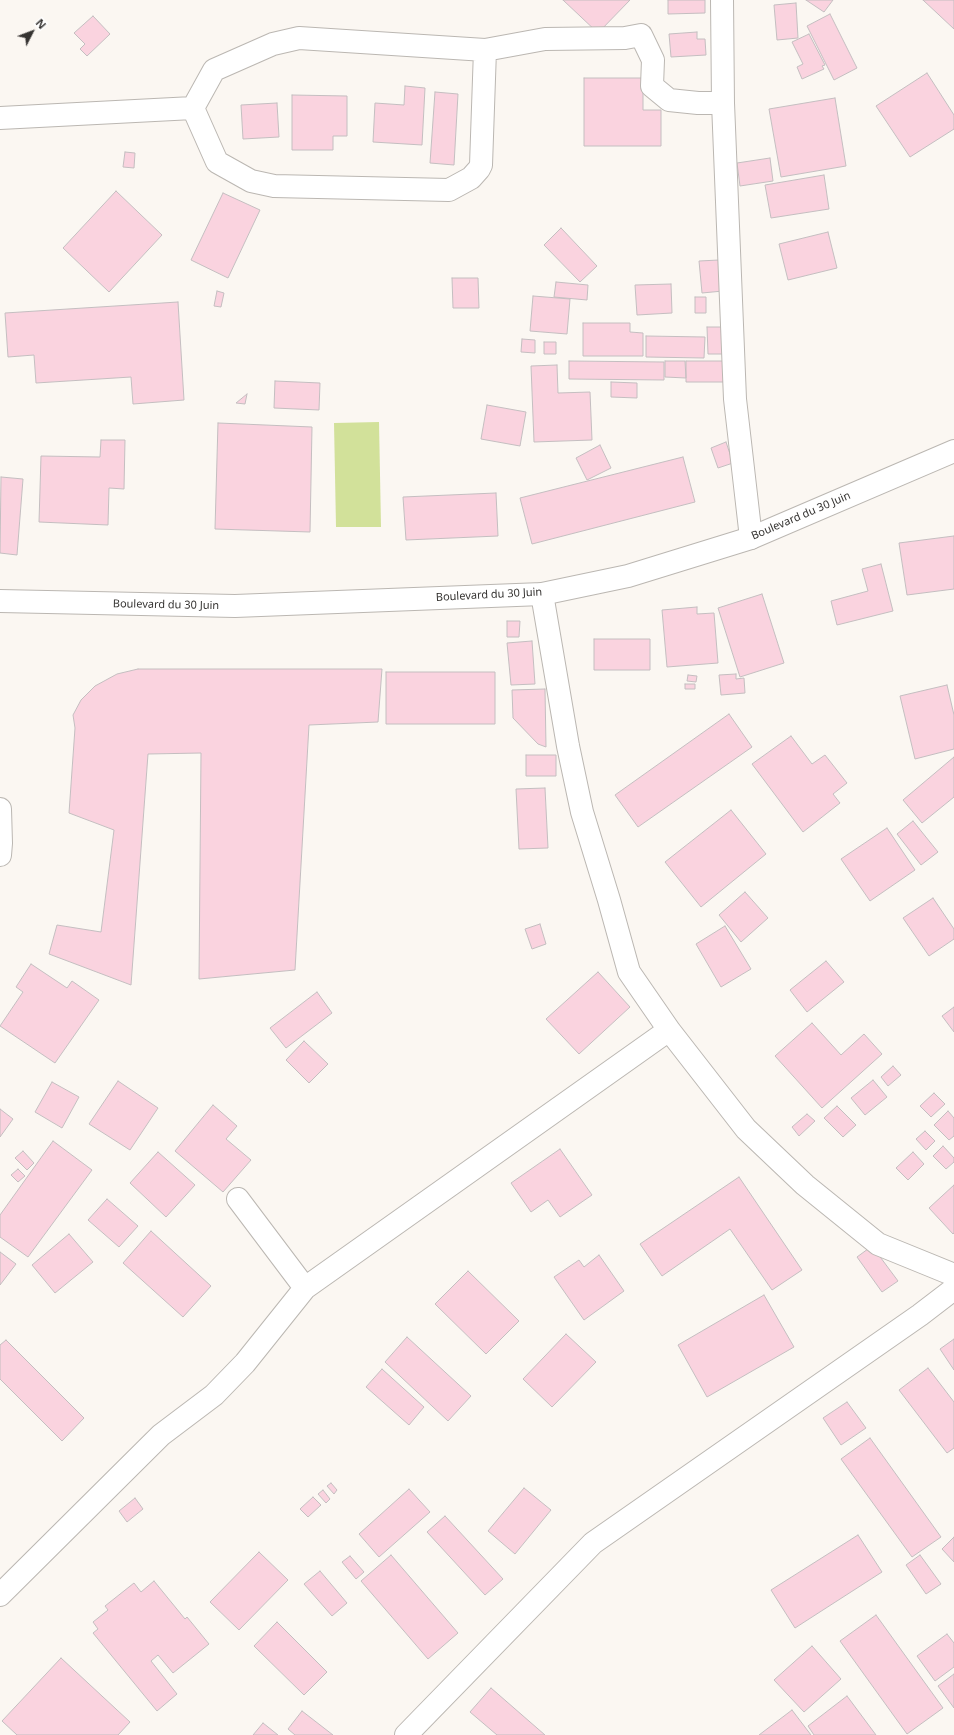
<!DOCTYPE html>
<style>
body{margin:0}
#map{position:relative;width:954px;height:1735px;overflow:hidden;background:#fbf7f2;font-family:"Noto Sans",sans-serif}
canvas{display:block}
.north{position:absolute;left:12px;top:12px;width:40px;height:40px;-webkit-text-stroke:3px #fff;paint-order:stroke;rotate:48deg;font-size:11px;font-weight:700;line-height:16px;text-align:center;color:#353331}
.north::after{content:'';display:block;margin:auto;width:14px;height:18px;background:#353331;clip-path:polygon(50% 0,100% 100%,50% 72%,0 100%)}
</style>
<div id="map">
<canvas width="954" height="1735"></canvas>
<div class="north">N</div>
</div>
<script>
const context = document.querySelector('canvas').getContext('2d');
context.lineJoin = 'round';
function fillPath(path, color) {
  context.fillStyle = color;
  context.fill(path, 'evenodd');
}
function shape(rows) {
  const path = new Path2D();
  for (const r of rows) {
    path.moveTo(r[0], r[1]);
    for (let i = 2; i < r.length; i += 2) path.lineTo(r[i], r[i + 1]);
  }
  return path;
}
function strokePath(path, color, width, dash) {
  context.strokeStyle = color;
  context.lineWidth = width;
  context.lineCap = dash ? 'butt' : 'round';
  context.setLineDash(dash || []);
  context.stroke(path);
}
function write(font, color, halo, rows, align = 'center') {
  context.font = font + ' "Noto Sans",sans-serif';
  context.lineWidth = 3;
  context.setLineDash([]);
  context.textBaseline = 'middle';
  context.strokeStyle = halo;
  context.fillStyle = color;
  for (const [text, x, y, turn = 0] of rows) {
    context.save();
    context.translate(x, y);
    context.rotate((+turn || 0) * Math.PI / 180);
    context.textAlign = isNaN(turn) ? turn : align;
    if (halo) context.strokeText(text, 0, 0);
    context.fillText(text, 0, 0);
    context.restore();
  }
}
const green = shape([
 [379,422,381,527,336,527,334,423]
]);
const building = shape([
 [563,0,630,0,598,33,563,0],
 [668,0,705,0,705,13,668,14,668,0],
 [806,0,833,0,824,12,806,0],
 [923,0,954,0,954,29,923,0],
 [796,3,798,38,777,40,774,5,796,3],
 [830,14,857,68,834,80,807,26,830,14],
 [93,16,110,34,87,56,80,49,85,44,74,33,93,16],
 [697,32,697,39,705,39,706,55,671,57,669,34,697,32],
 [809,34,825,65,822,66,824,69,802,79,797,67,803,64,792,42,809,34],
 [927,73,954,115,954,129,910,157,876,106,927,73],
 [584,78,643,78,643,110,661,110,661,146,584,146,584,78],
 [405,86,425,88,422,145,373,142,375,103,404,105,405,86],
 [435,92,458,94,454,165,430,163,435,92],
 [292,95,347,96,347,136,333,136,333,150,292,150,292,95],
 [835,98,846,166,781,177,769,109,835,98],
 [277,103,279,137,243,139,241,105,277,103],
 [125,152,135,153,134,168,123,167,125,152],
 [770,158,773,181,740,186,737,163,770,158],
 [824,175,829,209,771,218,765,185,824,175],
 [116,191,162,235,109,292,63,248,116,191],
 [223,193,260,210,228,278,191,260,223,193],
 [561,228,597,266,580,282,544,245,561,228],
 [828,232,837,268,788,280,779,244,828,232],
 [719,260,723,291,702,293,699,261,719,260],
 [452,278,478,278,479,308,453,308,452,278],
 [556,282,588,285,587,300,554,297,556,282],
 [671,284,672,313,637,315,635,285,671,284],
 [217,291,224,293,221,307,214,306,217,291],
 [533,296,570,299,567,334,530,331,533,296],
 [695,297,706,297,706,313,695,313,695,297],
 [178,302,184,400,133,404,131,377,36,383,34,355,8,357,5,313,178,302],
 [583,323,630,323,630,332,643,333,643,356,583,356,583,323],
 [707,327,724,327,725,354,708,354,707,327],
 [646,336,705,337,704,358,646,357,646,336],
 [522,339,535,340,535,353,521,352,522,339],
 [544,342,556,342,556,354,544,354,544,342],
 [569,361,664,362,664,380,569,379,569,361],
 [665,361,685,361,686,378,665,377,665,361],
 [686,361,724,361,724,382,686,382,686,361],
 [557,365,558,393,590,392,592,440,534,442,531,366,557,365],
 [275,381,320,383,319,410,274,408,275,381],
 [611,382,637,383,637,398,611,397,611,382],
 [247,394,245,404,236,403,247,394],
 [487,405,526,412,520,446,481,439,487,405],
 [218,423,312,427,310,532,215,529,218,423],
 [101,440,125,440,124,489,109,488,108,525,39,522,41,456,100,457,101,440],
 [726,442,733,463,718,468,711,448,726,442],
 [600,445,611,468,587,480,576,458,600,445],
 [683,457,695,502,532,544,520,498,683,457],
 [1,477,23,479,17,555,0,553,1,477],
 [496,493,498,536,406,540,403,497,496,493],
 [954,536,954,589,907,595,899,543,954,536],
 [881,564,893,611,837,625,831,601,868,591,862,569,881,564],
 [762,594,784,663,740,677,718,608,762,594],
 [697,607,697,614,714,613,718,663,667,667,662,610,697,607],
 [507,621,520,621,519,637,507,637,507,621],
 [594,639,650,639,650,670,594,670,594,639],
 [532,641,535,684,511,685,507,643,532,641],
 [138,669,382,669,378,722,309,725,295,970,199,979,201,753,148,754,131,985,49,954,57,925,101,932,114,830,69,813,75,728,73,715,81,700,95,686,117,674,138,669],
 [386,672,495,672,495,724,386,724,386,672],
 [736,674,736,679,744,678,745,693,721,695,719,675,736,674],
 [688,675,697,676,696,682,687,681,688,675],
 [685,684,695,684,695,689,685,689,685,684],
 [947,685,954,715,954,749,915,759,900,696,947,685],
 [545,689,546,747,538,744,513,718,512,690,545,689],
 [729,714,752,747,638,827,615,795,729,714],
 [791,736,812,764,825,755,847,783,833,794,840,803,803,832,752,764,791,736],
 [526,755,556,755,556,776,526,776,526,755],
 [954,757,954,797,922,823,903,800,954,757],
 [545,788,548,848,519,849,516,789,545,788],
 [731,810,766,854,701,907,665,862,731,810],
 [913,821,938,852,921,865,897,834,913,821],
 [887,828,915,870,870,901,841,859,887,828],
 [745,892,768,918,741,942,719,915,745,892],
 [933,898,954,929,954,939,929,956,903,918,933,898],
 [540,924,546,944,532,949,525,929,540,924],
 [725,926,751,969,721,987,696,944,725,926],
 [826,961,844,982,807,1012,790,990,826,961],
 [31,964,67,988,72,981,99,1000,55,1063,0,1026,23,992,16,987,31,964],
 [598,972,630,1007,579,1054,546,1019,598,972],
 [317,992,332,1013,286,1048,270,1028,317,992],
 [954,1007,954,1032,942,1016,954,1007],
 [812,1023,841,1055,864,1034,882,1054,822,1108,775,1056,812,1023],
 [304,1041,328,1064,309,1083,286,1060,304,1041],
 [893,1066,901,1075,888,1086,881,1077,893,1066],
 [873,1080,887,1097,865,1115,851,1098,873,1080],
 [118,1081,158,1108,130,1150,89,1124,118,1081],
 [52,1082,79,1097,62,1128,35,1112,52,1082],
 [934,1093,945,1104,931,1117,920,1106,934,1093],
 [213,1105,237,1126,226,1139,251,1160,223,1192,175,1151,213,1105],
 [837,1106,856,1125,843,1137,824,1118,837,1106],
 [0,1109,13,1119,0,1137,0,1109],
 [948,1111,954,1118,954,1136,949,1140,934,1125,948,1111],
 [807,1114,815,1121,799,1136,792,1127,807,1114],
 [925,1131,935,1141,926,1150,916,1139,925,1131],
 [53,1141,92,1170,28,1257,0,1237,0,1215,53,1141],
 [943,1146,954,1158,954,1162,946,1169,933,1156,943,1146],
 [560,1149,592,1195,560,1217,548,1200,531,1212,511,1183,560,1149],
 [23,1151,34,1163,27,1170,15,1158,23,1151],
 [158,1152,195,1185,166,1217,130,1183,158,1152],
 [913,1152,924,1164,908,1180,896,1168,913,1152],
 [18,1169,25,1176,18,1182,11,1175,18,1169],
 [739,1177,802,1270,772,1290,730,1229,662,1276,640,1244,739,1177],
 [954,1185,954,1233,953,1234,929,1208,954,1185],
 [107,1199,138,1226,119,1247,88,1220,107,1199],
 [151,1231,211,1286,183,1317,123,1263,151,1231],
 [69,1234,93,1262,55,1293,32,1265,69,1234],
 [872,1246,898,1281,882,1292,857,1257,872,1246],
 [0,1252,16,1264,0,1285,0,1252],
 [599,1255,624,1291,584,1320,554,1277,579,1260,584,1267,599,1255],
 [468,1271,519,1321,486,1354,435,1304,468,1271],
 [764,1295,794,1347,707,1397,678,1345,764,1295],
 [566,1334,596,1362,552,1407,523,1379,566,1334],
 [407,1337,471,1396,448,1421,385,1362,407,1337],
 [954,1339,954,1370,940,1349,954,1339],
 [6,1340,84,1418,62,1441,0,1379,0,1345,6,1340],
 [928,1368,954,1402,954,1448,947,1453,899,1390,928,1368],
 [382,1369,424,1407,409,1425,366,1387,382,1369],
 [847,1402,866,1428,841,1445,823,1418,847,1402],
 [870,1438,941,1537,912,1557,841,1459,870,1438],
 [331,1483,337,1490,334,1494,327,1486,331,1483],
 [524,1488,551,1510,515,1554,488,1531,524,1488],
 [409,1489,430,1512,379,1557,359,1534,409,1489],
 [323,1490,330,1499,326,1503,318,1494,323,1490],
 [313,1497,321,1505,308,1517,300,1509,313,1497],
 [135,1498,143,1509,127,1522,119,1511,135,1498],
 [445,1516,503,1579,485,1595,427,1532,445,1516],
 [858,1535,882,1572,795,1628,771,1590,858,1535],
 [954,1537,954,1562,942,1549,954,1537],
 [259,1552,288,1580,239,1630,210,1602,259,1552],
 [391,1555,458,1633,428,1659,361,1581,391,1555],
 [920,1555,941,1584,926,1594,906,1565,920,1555],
 [350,1556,364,1572,356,1579,342,1562,350,1556],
 [320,1571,347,1603,332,1616,304,1584,320,1571],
 [154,1581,185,1619,187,1617,209,1644,173,1673,158,1655,151,1661,177,1694,157,1711,93,1633,98,1629,93,1622,108,1610,105,1606,134,1583,141,1592,154,1581],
 [876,1615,943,1708,907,1734,840,1641,876,1615],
 [277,1622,327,1672,304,1695,254,1646,277,1622],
 [947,1634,954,1643,954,1667,935,1681,917,1656,947,1634],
 [812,1646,841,1679,804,1712,774,1680,812,1646],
 [61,1658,130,1722,118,1735,17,1735,2,1721,61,1658],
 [954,1674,954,1708,938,1686,954,1674],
 [491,1688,545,1735,497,1735,470,1712,491,1688],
 [847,1696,876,1735,814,1735,808,1726,847,1696],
 [792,1710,811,1735,759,1735,792,1710],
 [302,1711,333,1735,295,1735,288,1729,302,1711],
 [263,1723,278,1735,253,1735,263,1723]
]);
const minor = shape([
 [722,0,723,103,735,399,751,538],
 [193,108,217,162,251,181,274,186,449,190,471,178,479,169,481,165,485,50],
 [0,118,193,108,214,70,273,44,299,38,485,50,545,39,625,38,641,35,653,60,652,86,669,100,698,103,723,103],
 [542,594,568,746,582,812,609,900,629,972,669,1030,746,1129,805,1185,878,1244,954,1275],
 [0,809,1,843,0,855],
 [238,1199,305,1288],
 [0,1595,161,1435,214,1395,245,1363,305,1288,669,1030],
 [406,1735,593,1543,920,1315,954,1289]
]);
const tertiary = shape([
 [0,601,235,606,542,594,628,576,751,538,954,451]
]);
const streetNames = [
 ["Boulevard du 30 Juin",801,516,-23],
 ["Boulevard du 30 Juin",489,595,-3],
 ["Boulevard du 30 Juin",166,605,1]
];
fillPath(green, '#d2e19a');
fillPath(building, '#fad3df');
strokePath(building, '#c4bec0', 1);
strokePath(minor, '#bbb7b2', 24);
strokePath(tertiary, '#bbb7b2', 24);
strokePath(minor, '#fff', 22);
strokePath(tertiary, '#fff', 22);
write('11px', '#353331', '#fff', streetNames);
</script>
